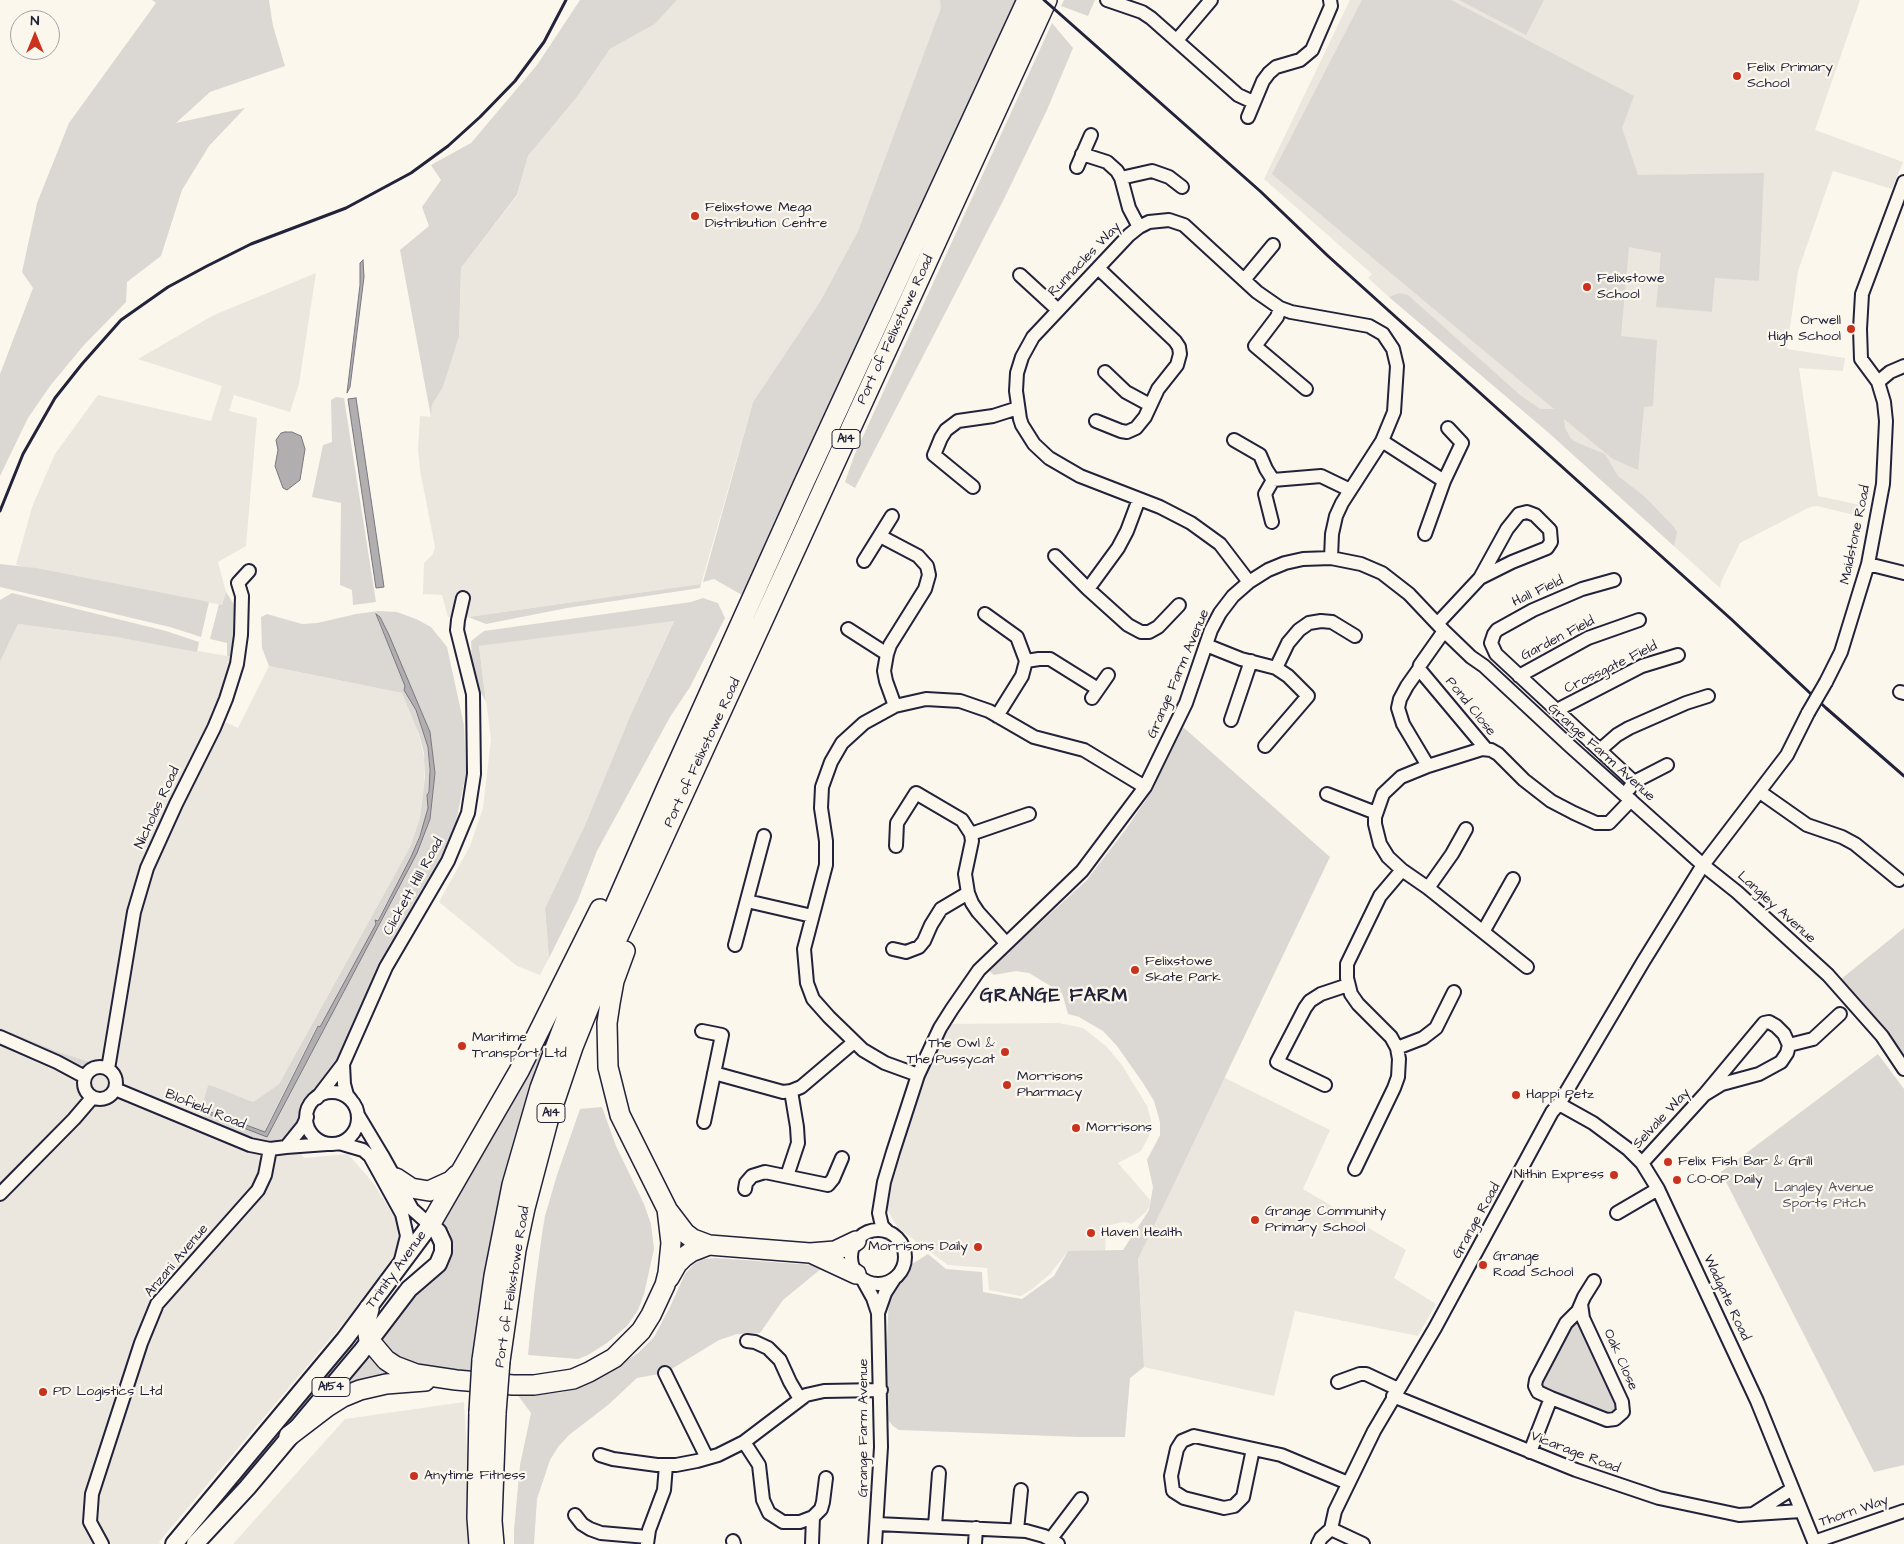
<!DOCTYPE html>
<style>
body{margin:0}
#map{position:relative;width:1904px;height:1544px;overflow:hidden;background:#fbf7ec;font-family:"Architects Daughter",sans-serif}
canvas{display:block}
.north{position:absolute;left:10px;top:10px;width:50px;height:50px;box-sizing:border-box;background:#fbf7ec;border:1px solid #a4a2a5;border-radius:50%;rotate:0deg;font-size:14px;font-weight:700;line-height:20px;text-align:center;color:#22223b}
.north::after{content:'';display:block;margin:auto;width:18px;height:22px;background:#c8321e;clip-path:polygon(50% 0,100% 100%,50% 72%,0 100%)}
</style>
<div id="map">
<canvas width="1904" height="1544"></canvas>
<div class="north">N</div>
</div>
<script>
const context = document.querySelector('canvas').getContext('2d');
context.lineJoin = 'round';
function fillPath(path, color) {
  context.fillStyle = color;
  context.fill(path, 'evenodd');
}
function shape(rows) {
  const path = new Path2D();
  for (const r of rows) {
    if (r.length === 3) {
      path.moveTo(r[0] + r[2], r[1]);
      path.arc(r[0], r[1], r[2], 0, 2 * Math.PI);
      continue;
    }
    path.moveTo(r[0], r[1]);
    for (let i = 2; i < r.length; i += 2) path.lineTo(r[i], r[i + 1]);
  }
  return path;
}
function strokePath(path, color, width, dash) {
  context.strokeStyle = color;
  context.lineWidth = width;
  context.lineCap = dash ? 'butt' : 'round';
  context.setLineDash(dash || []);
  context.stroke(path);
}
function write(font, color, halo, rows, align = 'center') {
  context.font = font + ' "Architects Daughter",sans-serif';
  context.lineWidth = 4.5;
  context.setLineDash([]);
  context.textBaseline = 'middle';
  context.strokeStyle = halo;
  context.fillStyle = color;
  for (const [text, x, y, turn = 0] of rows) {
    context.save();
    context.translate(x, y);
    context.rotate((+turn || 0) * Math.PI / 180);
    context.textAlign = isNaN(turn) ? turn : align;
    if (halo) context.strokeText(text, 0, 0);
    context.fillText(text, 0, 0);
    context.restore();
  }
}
const built = shape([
 [677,0,940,0,942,8,858,231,821,300,753,402,701,584,468,617,448,617,442,595,423,594,424,563,433,554,435,547,420,470,418,449,420,416,431,417,432,405,443,387,459,337,461,268,517,196,528,156,577,97,610,49,655,24],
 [1350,0,1860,0,1815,130,1903,162,1892,189,1833,171,1798,271,1787,349,1845,358,1843,371,1799,368,1818,496,1865,506,1862,517,1817,506,1810,507,1740,543,1721,582,1720,588,1549,433,1389,297,1368,278,1372,274,1264,179],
 [316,273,299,384,290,412,234,395,229,411,257,418,246,546,218,562,226,592,222,605,16,565,32,507,55,454,98,395,211,421,222,386,138,359,214,315],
 [674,620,631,714,585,825,545,908,549,958,540,975,517,966,439,902,470,846,483,808,491,739,479,646],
 [18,624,116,637,233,657,225,684,210,715,238,728,269,666,402,693,417,728,425,760,424,785,420,818,410,847,279,1084,253,1102,213,1086,208,1085,202,1106,203,1114,290,1134,304,1158,348,1154,374,1184,396,1219,399,1248,362,1301,159,1542,161,1544,0,1544,0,662],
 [1059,1023,1083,1028,1106,1046,1122,1065,1147,1106,1151,1120,1149,1136,1141,1151,1118,1163,1150,1200,1149,1207,1146,1212,1132,1224,1124,1222,1106,1226,1105,1252,1068,1251,1050,1274,1031,1290,1021,1296,989,1290,987,1268,948,1265,898,1228,888,1211,888,1187,915,1096,948,1024],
 [1223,1077,1330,1130,1303,1189,1406,1250,1394,1278,1436,1304,1418,1336,1295,1311,1274,1396,1144,1367,1138,1259],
 [464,1402,472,1544,233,1544,345,1419]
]);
const green = shape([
 [152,0,269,0,273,26,285,66,210,92,176,123,245,108,209,146,182,190,161,256,127,282,126,302,83,346,50,386,28,418,0,476,0,374,33,288,22,272,37,203,69,123,156,3],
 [580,0,677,0,655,24,610,49,577,97,528,156,517,195,461,268,459,337,443,387,432,405,431,417,400,250,429,226,422,207,441,180,431,165,471,143,537,65],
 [940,0,1017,0,742,595,714,579,703,582,753,402,821,300,858,231,941,8],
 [1064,0,1095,0,1088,16,1061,6],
 [1362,0,1451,0,1634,96,1622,128,1638,175,1764,173,1759,281,1715,278,1712,312,1656,307,1661,253,1629,247,1621,336,1657,340,1653,406,1644,407,1638,470,1613,459,1564,419,1565,428,1571,439,1578,443,1605,454,1618,476,1644,496,1674,527,1677,532,1674,546,1549,433,1389,297,1399,293,1408,295,1520,395,1540,409,1554,409,1272,174],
 [1459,0,1544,0,1526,35],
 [1052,23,1073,48,1047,110,1005,197,855,488,845,482,854,456],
 [336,397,344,398,376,602,353,605,352,590,340,585,341,503,312,497,323,445,332,442,331,400],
 [0,564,36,568,209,602,201,637,170,627,0,587],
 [701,584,700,588,567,608,486,624,468,617],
 [226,592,235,606,233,657,227,656,227,643,210,639,219,604,222,605],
 [12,593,166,631,199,642,197,652,116,637,18,624,0,662,0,600],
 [703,598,718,603,725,618,690,687,670,717,597,851,578,900,549,958,545,908,585,825,631,714,674,621,479,646,486,702,479,689,472,662,471,641,484,631,691,602],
 [378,611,397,612,416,619,431,627,447,647,464,725,466,773,456,822,437,866,388,955,351,1039,333,1070,303,1104,297,1125,287,1137,268,1142,253,1139,206,1119,203,1114,202,1106,208,1085,213,1086,253,1102,279,1084,410,847,420,818,425,777,424,753,419,734,402,693,269,666,262,648,261,617,267,614,302,624,317,623,356,614],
 [380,617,430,732,435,773,430,819,392,901,267,1137,209,1111,264,1132,317,1026,320,1027,376,924,375,920,377,921,411,857,424,824,428,808,427,795,429,792,430,782,428,747,416,710,405,690,406,686,378,621],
 [1183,727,1330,857,1138,1259,1144,1367,1130,1378,1125,1437,1078,1437,899,1430,893,1426,884,1415,889,1293,903,1277,909,1266,928,1254,946,1269,982,1272,983,1292,1022,1299,1054,1276,1068,1251,1123,1250,1149,1210,1153,1187,1147,1160,1160,1135,1160,1122,1154,1101,1143,1083,1117,1046,1103,1031,1079,1017,1068,1014,1062,993,1029,973,1016,971,994,975,988,970,1086,881,1126,829,1152,791],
 [1904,928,1904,1054,1840,980],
 [581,969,474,1374,428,1369,397,1358,376,1337,411,1294,443,1269,451,1258,453,1242,449,1230,439,1220,531,1070],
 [0,1028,61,1053,90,1062,85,1065,75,1065,0,1038],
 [1878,1054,1904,1089,1904,1465,1874,1472,1721,1172],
 [602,1107,616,1146,644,1204,651,1224,654,1249,644,1294,638,1310,627,1326,607,1343,588,1355,578,1359,528,1355,534,1294,542,1234,545,1216,557,1175,580,1109],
 [716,1258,814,1265,822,1268,783,1300,760,1333,737,1334,719,1340,665,1373,637,1378,608,1405,569,1435,558,1447,550,1460,537,1499,534,1544,514,1544,514,1530,520,1465,531,1413,516,1393,537,1395,563,1392,602,1377,638,1353,654,1337,670,1307,685,1274,694,1264,703,1259],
 [1579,1321,1620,1402,1614,1417,1543,1393,1539,1380,1572,1322],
 [368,1348,397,1372,391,1375,380,1375,341,1389]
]);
const water = shape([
 [363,260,364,277,350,387,347,393,360,285,360,263,363,260],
 [356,398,384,587,376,588,348,399,356,398],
 [285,432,292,432,301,436,305,449,300,480,287,490,283,488,275,466,278,450,276,440,281,433,285,432],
 [376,614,380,617,389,635,430,732,435,773,430,819,417,853,267,1137,213,1116,207,1113,205,1110,265,1132,318,1026,320,1027,376,924,375,920,378,921,411,857,420,836,428,808,427,795,429,792,430,770,428,747,416,710,404,690,405,686,376,614]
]);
const minor = shape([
 [1107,0,1142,12,1151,18,1238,95,1253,102],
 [1177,40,1211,0],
 [1248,117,1263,81,1269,73,1276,67,1300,60,1312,50,1325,20,1331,6,1330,0],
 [1082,154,1107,162,1117,171,1121,178,1129,208,1139,227],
 [1077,167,1091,135],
 [1121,178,1152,171,1169,177,1182,187],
 [1020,275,1058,310],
 [1244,280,1273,245],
 [1280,308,1277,317,1255,346,1306,389],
 [1105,372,1126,392,1150,405],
 [1878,382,1890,372,1904,366],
 [1096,421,1121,431,1127,432,1136,428,1145,417,1158,389,1177,365,1180,354,1179,347,1175,341,1098,268],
 [1234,440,1260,455,1266,469,1273,480,1321,476,1350,490],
 [1382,441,1444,481],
 [973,487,934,455,941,438,946,430,958,421,993,416,1018,408],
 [1139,499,1127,531,1118,548,1088,589,1128,625,1141,632,1149,632,1158,627,1179,605],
 [1272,522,1265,494,1273,480],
 [1425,534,1444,481,1462,443,1448,428],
 [880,536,918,556,927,566,929,575,925,589,890,645,887,654,884,671,886,681,895,706],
 [1055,556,1088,589],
 [864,561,892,516],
 [1868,564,1904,573],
 [1614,580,1582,589,1533,610,1497,630,1494,634,1491,643,1496,654,1634,782],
 [1249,582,1220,544,1191,523,1160,507,1080,476,1049,458,1034,444,1022,425,1020,419,1016,391,1017,373,1022,357,1033,337,1129,235,1139,227,1149,222,1169,220,1184,225,1257,292,1280,308,1291,312,1369,326,1383,334,1393,349,1397,366,1394,412,1382,441,1342,503,1336,516,1332,534,1331,558],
 [985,614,1017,637,1026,661,1022,676,997,716],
 [1438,623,1480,578,1507,529,1519,514,1527,512,1535,515,1550,530,1551,542,1547,548,1512,562,1480,578],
 [848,629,887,654],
 [1444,631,1420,665,1419,669,1486,749],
 [1206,645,1241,659,1276,668,1288,676,1308,696,1265,746],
 [1026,661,1039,659,1050,659,1098,689],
 [1276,668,1288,643,1299,630,1309,623,1321,621,1332,622,1355,636],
 [1419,669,1407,686,1400,699,1398,708,1403,724,1428,766,1482,749,1491,750,1498,754,1524,780,1551,801,1574,813,1596,823,1609,823,1631,800],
 [1519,676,1588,638,1639,620],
 [1826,682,1841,652,1868,564,1883,484,1886,421,1884,402,1878,382,1861,359,1860,329,1862,294,1904,182],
 [1900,692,1904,693],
 [1092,698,1108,675],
 [1557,710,1642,666,1678,655],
 [1231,720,1251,661],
 [1601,749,1617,735,1629,728,1686,703,1708,696],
 [1428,766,1401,777,1383,794,1375,817,1375,824,1380,844,1388,857,1402,870,1428,888,1527,967],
 [1629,789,1634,782,1667,765],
 [1760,792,1807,825,1842,837,1855,844,1899,880],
 [1327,794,1376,813],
 [971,834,1029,814],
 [896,846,897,823,916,793,962,820,971,834,972,841,965,874,968,893,972,903,978,912,1006,943],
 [1428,888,1452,854,1466,829],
 [747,901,812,916],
 [1483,932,1513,879],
 [735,945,764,836],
 [893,949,906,952,919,947,924,941,931,925,941,909,968,893],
 [702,1031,722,1035,704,1122],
 [0,1037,57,1062,85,1077],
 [1789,1045,1813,1039,1840,1014],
 [1397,1048,1423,1038,1436,1028,1454,992],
 [343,1064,386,967,448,861,468,813,474,774,473,694,457,630,458,620,463,598],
 [100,1083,16],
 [108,1069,134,912,147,868,176,804,214,728,226,699,237,664,241,635,242,596,238,583,249,571],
 [714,1073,783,1092,791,1091,801,1087,854,1042],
 [918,1075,885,1063,863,1050,829,1017,813,999,807,983,804,949,826,865,826,841,821,808,822,787,831,762,842,743,864,723,895,706,926,699,960,701,989,711,1034,737,1084,750,1145,787],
 [1325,1085,1277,1062,1305,1008,1310,1001,1321,994,1348,985],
 [115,1089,250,1145,270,1149,286,1147],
 [332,1118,26],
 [317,1098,343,1064,344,1084,347,1095,351,1100],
 [1559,1104,1593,1123,1628,1149,1642,1163,1658,1189,1757,1401,1815,1544],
 [358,1115,382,1155,412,1209,430,1225],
 [307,1117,303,1126,286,1147,327,1144],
 [339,1143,363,1150,370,1156,402,1214,407,1236,401,1260],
 [1642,1163,1704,1095,1764,1023,1769,1022,1776,1026,1784,1034,1789,1045,1787,1053,1781,1062,1759,1074,1722,1084,1704,1095],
 [1355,1169,1394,1088,1398,1077,1399,1059,1397,1048,1391,1037,1358,1004,1351,994,1347,978,1347,964,1380,896,1402,870],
 [787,1176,798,1143,797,1127,791,1091],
 [745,1189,746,1183,752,1176,765,1172,828,1185,833,1179,842,1158],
 [0,1194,74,1119,92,1098],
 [1617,1213,1658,1189],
 [878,1257,27],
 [888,1232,882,1226,879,1213,884,1182,893,1152,918,1075,940,1028,952,1009,979,970,1082,871,1145,787,1186,703,1211,630,1220,613,1233,596,1249,582,1268,570,1285,563,1303,559,1331,558,1361,564,1382,573,1409,594,1444,631,1471,657,1484,666,1570,746,1703,865,1737,892,1828,975,1882,1036,1904,1069],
 [863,1280,873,1298,878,1313,881,1447,875,1544],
 [878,1313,885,1293,894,1279],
 [747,1341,755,1342,768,1348,780,1360,790,1382,800,1399],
 [665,1373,707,1458],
 [1338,1382,1360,1374,1366,1374,1398,1389],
 [1393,1396,1576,1470,1659,1498,1739,1515,1801,1511],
 [1551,1398,1607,1420,1615,1419,1623,1412,1622,1402,1583,1318,1581,1304],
 [744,1442,759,1465,763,1500,769,1513,783,1522,800,1522,813,1517],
 [1253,1449,1243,1497,1234,1506,1224,1508,1184,1498,1173,1491,1171,1476,1177,1449,1182,1441,1194,1436,1281,1455,1348,1483],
 [1530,1452,1551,1398,1538,1392,1535,1386,1536,1380,1566,1323,1578,1311,1584,1297,1594,1281],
 [600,1455,613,1459,657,1465,676,1465,697,1461,718,1455,744,1442,806,1395,824,1391,881,1390],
 [1753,1514,1792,1489],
 [575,1515,582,1524,590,1529,601,1533,647,1537],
 [877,1524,1026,1531,1044,1536,1058,1544],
 [935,1526,939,1473],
 [1331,1529,1363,1544],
 [1017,1530,1021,1490],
 [1050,1540,1081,1499],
 [733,1541,734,1544],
 [1814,1542,1904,1511],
 [102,1544,90,1522,92,1494,141,1343,157,1304,258,1190,265,1175,270,1149],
 [647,1544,649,1530,664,1490,666,1465],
 [812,1544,813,1517,821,1509,823,1502,826,1478],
 [975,1544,976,1528],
 [1318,1544,1321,1538,1331,1529,1335,1511,1374,1431,1435,1328,1552,1112,1559,1104,1643,962,1703,865,1787,755,1808,713]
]);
const major = shape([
 [174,1544,345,1339,430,1225,438,1232,443,1243,443,1252,438,1264,409,1289,361,1352,247,1488,195,1544]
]);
const highway = shape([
 [396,1178,411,1188,429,1191,451,1181,457,1175],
 [669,1212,685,1233,693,1239,709,1245,810,1253,835,1251,856,1241],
 [430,1225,519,1071,600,909],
 [813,1254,856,1274],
 [669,1278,677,1264,684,1257,691,1252,709,1245],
 [369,1309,366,1321,369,1340,386,1360,395,1366,416,1374,456,1380,513,1385,534,1385,573,1379,589,1372,614,1358,641,1331,651,1315,665,1285,668,1273,671,1243,667,1209,620,1115,608,1067,607,1023,610,1003,614,981,625,951],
 [482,1360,494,1276,512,1185,540,1088,571,1006,667,787,803,485,1027,0],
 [500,1361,516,1250,525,1208,548,1121,573,1047,612,950,1047,0],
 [289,1436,327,1407,343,1397,360,1390,386,1384,425,1381],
 [479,1544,477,1518,479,1412],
 [494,1544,492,1521,496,1413]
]);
const rail = shape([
 [1044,0,1260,191,1328,256,1731,619,1826,708,1904,776],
 [0,511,23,454,55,398,82,364,121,320,168,287,207,266,251,244,346,208,411,173,448,146,480,117,515,81,544,42,566,0]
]);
const minorBridge = shape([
 [1808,713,1826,682]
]);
const highwayBridge = shape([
 [479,1412,482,1360],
 [496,1413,500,1361]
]);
const markers = [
 [1737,76,5,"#c8321e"],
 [695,216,5,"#c8321e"],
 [1587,287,5,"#c8321e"],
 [1851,329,5,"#c8321e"],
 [1135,970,5,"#c8321e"],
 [462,1046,5,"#c8321e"],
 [1005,1052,5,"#c8321e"],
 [1007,1085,5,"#c8321e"],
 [1516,1095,5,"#c8321e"],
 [1076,1128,5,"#c8321e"],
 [1668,1162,5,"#c8321e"],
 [1614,1175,5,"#c8321e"],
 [1677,1180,5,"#c8321e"],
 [1255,1220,5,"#c8321e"],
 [1091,1233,5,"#c8321e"],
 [978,1247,5,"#c8321e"],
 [1483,1265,5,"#c8321e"],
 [43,1392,5,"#c8321e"],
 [414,1476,5,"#c8321e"]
];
const shields = [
 [846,439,28],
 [551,1113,28],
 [331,1387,38]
];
const shieldNames = [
 ["A14",846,439],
 ["A14",551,1113],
 ["A154",331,1387]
];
const poiNames = [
 ["Felix Primary",1747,68],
 ["School",1747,84],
 ["Felixstowe Mega",705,208],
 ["Distribution Centre",705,224],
 ["Felixstowe",1597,279],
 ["School",1597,295],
 ["Orwell",1841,321,"right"],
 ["High School",1841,337,"right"],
 ["Felixstowe",1145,962],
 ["Skate Park",1145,978],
 ["Maritime",472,1038],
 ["Transport Ltd",472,1054],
 ["The Owl &",995,1044,"right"],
 ["The Pussycat",995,1060,"right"],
 ["Morrisons",1017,1077],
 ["Pharmacy",1017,1093],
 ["Happi Petz",1526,1095],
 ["Morrisons",1086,1128],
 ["Felix Fish Bar & Grill",1678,1162],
 ["Nithin Express",1604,1175,"right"],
 ["CO-OP Daily",1687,1180],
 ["Grange Community",1265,1212],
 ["Primary School",1265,1228],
 ["Haven Health",1101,1233],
 ["Morrisons Daily",968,1247,"right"],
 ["Grange",1493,1257],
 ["Road School",1493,1273],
 ["PD Logistics Ltd",53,1392],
 ["Anytime Fitness",424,1476]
];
const streetNames = [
 ["Runnacles Way",1085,260,-46],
 ["Port of Felixstowe Road",896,330,-65],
 ["Maidstone Road",1856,535,-78],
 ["Hall Field",1538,592,-25],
 ["Garden Field",1558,639,-27],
 ["Crossgate Field",1611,668,-26],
 ["Grange Farm Avenue",1179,674,-67],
 ["Pond Close",1470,707,51],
 ["Port of Felixstowe Road",703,753,-65],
 ["Grange Farm Avenue",1601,753,42],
 ["Nicholas Road",158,808,-65],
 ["Clickett Hill Road",414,887,-61],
 ["Langley Avenue",1776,908,42],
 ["Blofield Road",205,1110,22],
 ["Selvale Way",1662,1119,-47],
 ["Grange Road",1477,1221,-61],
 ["Anzani Avenue",177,1261,-50],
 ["Trinity Avenue",397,1270,-54],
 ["Port of Felixstowe Road",513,1287,-81],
 ["Wadgate Road",1726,1298,65],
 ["Oak Close",1620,1360,66],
 ["Grange Farm Avenue",864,1428,-90],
 ["Vicarage Road",1575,1453,21],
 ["Thorn Way",1854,1512,-19]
];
const parkNames = [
 ["Langley Avenue",1824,1188],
 ["Sports Pitch",1824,1204]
];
const districtNames = [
 ["GRANGE FARM",1054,997]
];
fillPath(built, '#ebe7df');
fillPath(green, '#dbd8d3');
fillPath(water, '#b1aeb0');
strokePath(water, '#787681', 1);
strokePath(minor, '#22223b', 16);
strokePath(major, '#22223b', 20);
strokePath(highway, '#22223b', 22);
strokePath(minor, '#fbf7ec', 12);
strokePath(major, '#fbf7ec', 16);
strokePath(highway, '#fbf7ec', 19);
strokePath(rail, '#22223b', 3);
strokePath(minorBridge, '#22223b', 16, []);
strokePath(highwayBridge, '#22223b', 22, []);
strokePath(minorBridge, '#fbf7ec', 12);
strokePath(highwayBridge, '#fbf7ec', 19);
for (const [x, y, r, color] of markers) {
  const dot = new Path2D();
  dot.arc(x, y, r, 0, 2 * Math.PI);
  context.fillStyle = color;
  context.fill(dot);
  strokePath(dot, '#fbf7ec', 2);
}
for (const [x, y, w] of shields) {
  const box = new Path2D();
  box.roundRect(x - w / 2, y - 9.5, w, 19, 4);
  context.fillStyle = '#fbf7ec';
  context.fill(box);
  strokePath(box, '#22223b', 1);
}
write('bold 12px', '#22223b', null, shieldNames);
write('14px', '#22223b', '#fbf7ec', poiNames, 'left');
write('14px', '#22223b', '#fbf7ec', streetNames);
write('14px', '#505061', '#fbf7ec', parkNames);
context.letterSpacing = '1px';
write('bold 19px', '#22223b', '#fbf7ec', districtNames);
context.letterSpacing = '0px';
</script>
